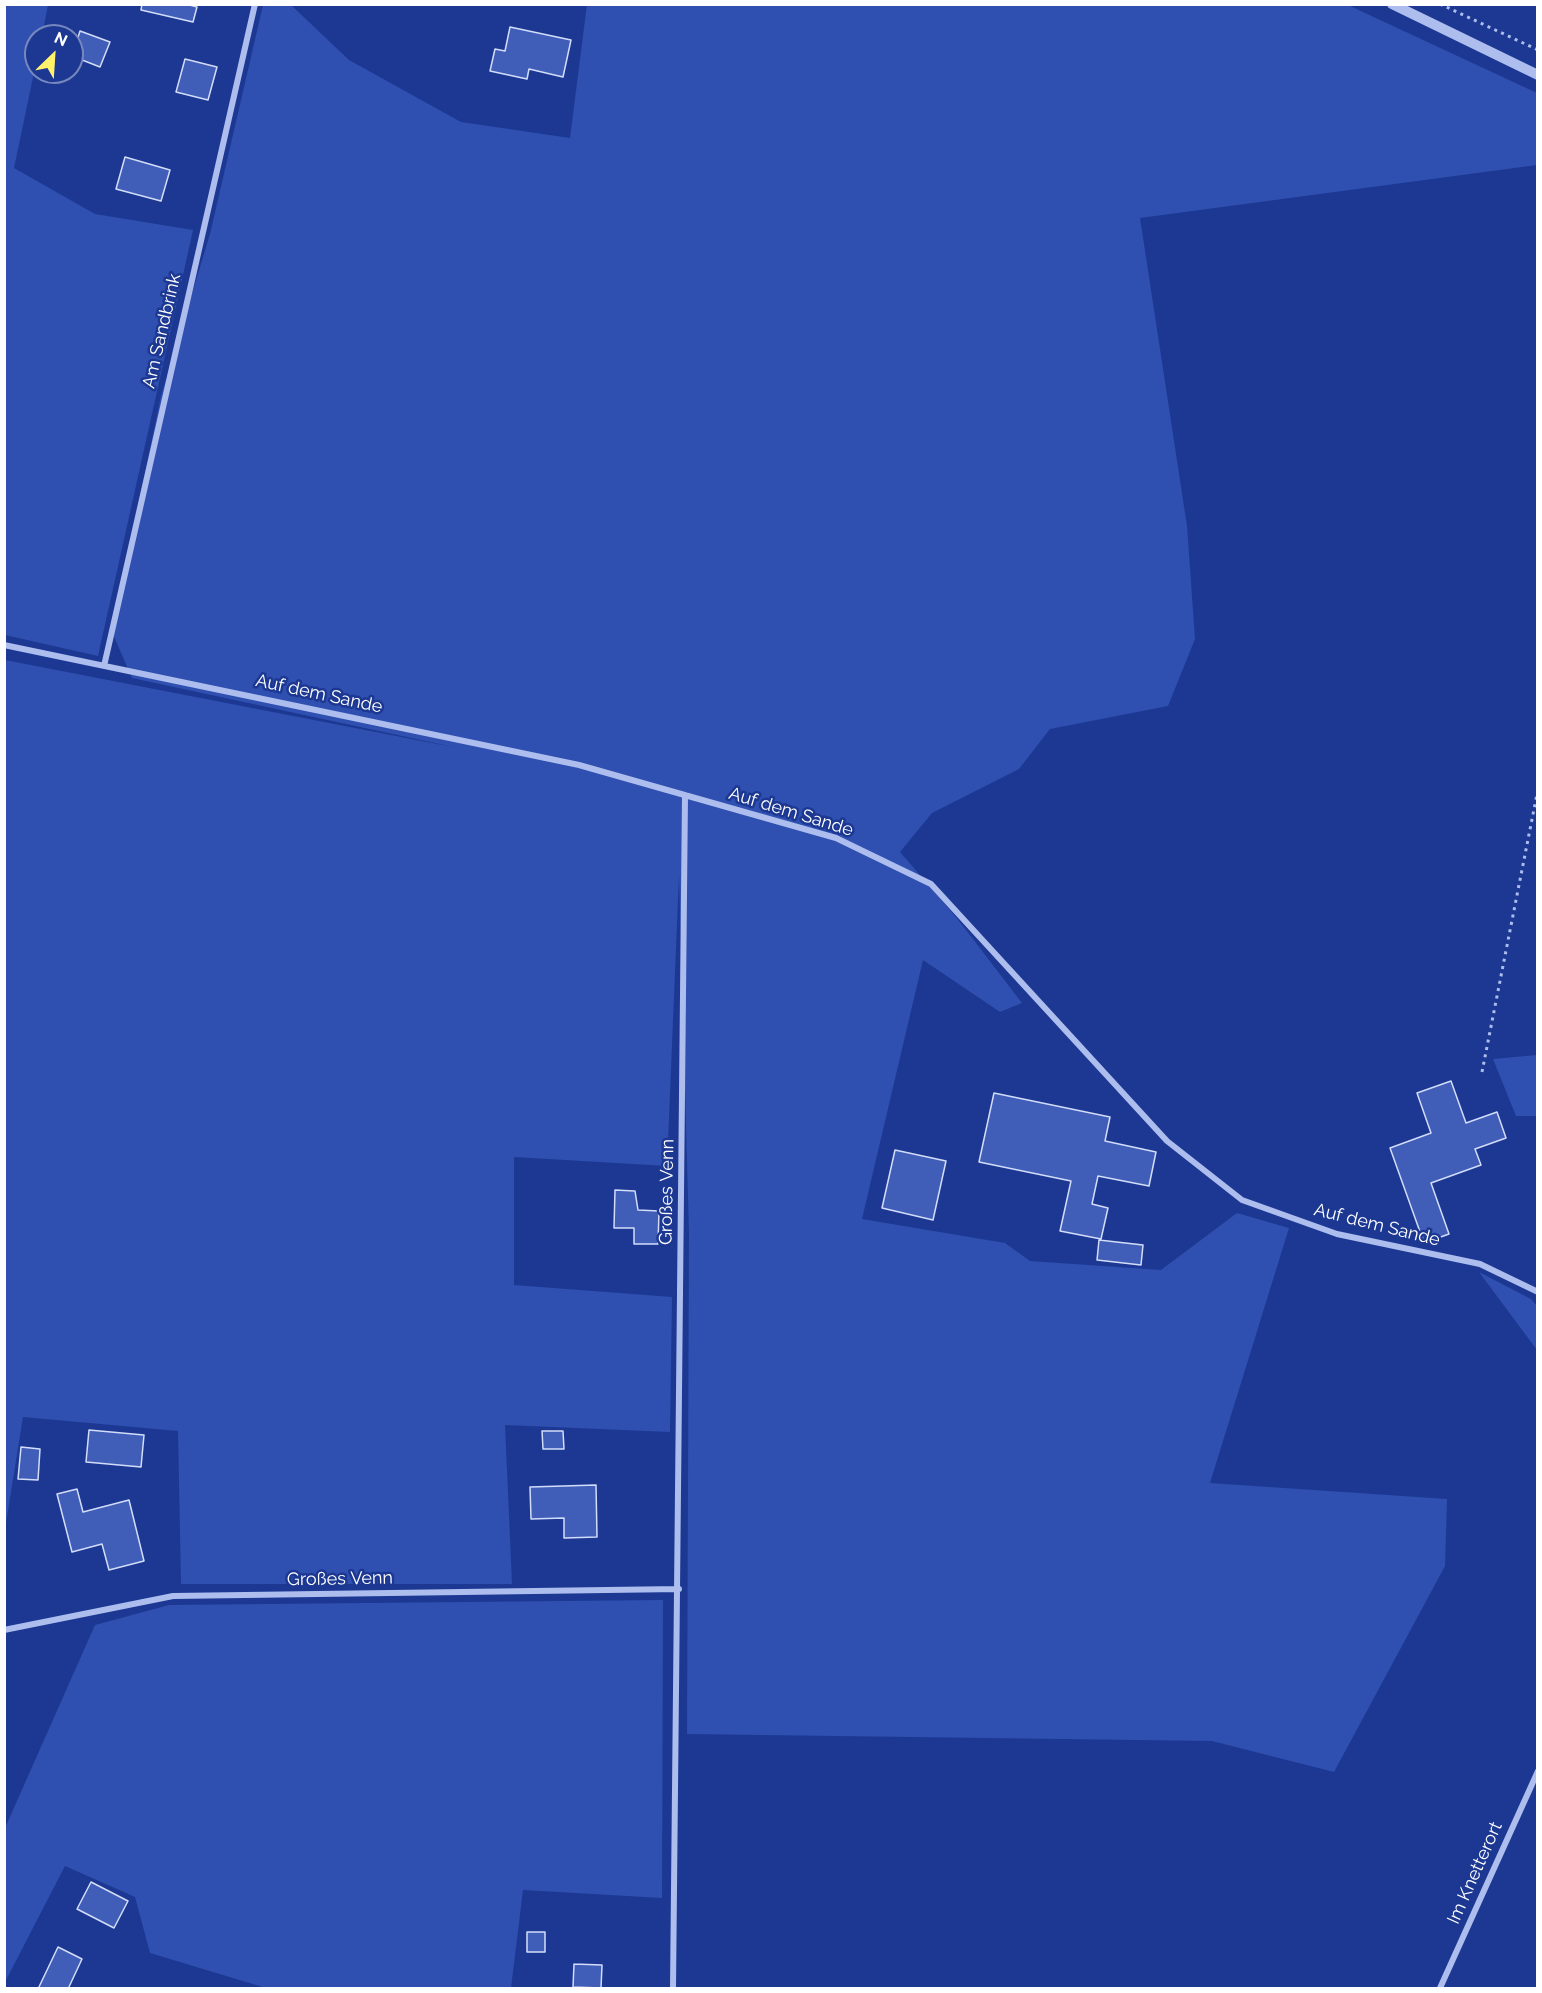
<!DOCTYPE html>
<meta charset="utf-8">
<style>
body{margin:0}
#map{position:relative;width:1542px;height:1993px;overflow:hidden;background:#1c3892;font-family:Raleway,sans-serif}
canvas{display:block}
.frame{position:absolute;inset:0;border:6px solid #fff;pointer-events:none}
.north{position:absolute;left:24px;top:24px;width:60px;height:60px;box-sizing:border-box;background:#1c3892;border:2px solid #7788be;border-radius:50%;rotate:25deg;font-size:16px;font-weight:700;line-height:24px;text-align:center;color:#fff}
.north::after{content:'';display:block;margin:auto;width:21px;height:27px;background:#fff16a;clip-path:polygon(50% 0,100% 100%,50% 72%,0 100%)}
</style>
<div id="map">
<canvas width="1542" height="1993"></canvas>
<div class="frame"></div>
<div class="north">N</div>
</div>
<script>
const context = document.querySelector('canvas').getContext('2d');
context.lineJoin = 'round';
function fillPath(path, color) {
  context.fillStyle = color;
  context.fill(path, 'evenodd');
}
function shape(rows) {
  const path = new Path2D();
  for (const r of rows) {
    path.moveTo(r[0], r[1]);
    for (let i = 2; i < r.length; i += 2) path.lineTo(r[i], r[i + 1]);
  }
  return path;
}
function strokePath(path, color, width, dash) {
  context.strokeStyle = color;
  context.lineWidth = width;
  context.lineCap = dash ? 'butt' : 'round';
  context.setLineDash(dash || []);
  context.stroke(path);
}
function write(font, color, halo, rows, align = 'center') {
  context.font = font + ' Raleway,sans-serif';
  context.lineWidth = 5;
  context.setLineDash([]);
  context.textBaseline = 'middle';
  context.strokeStyle = halo;
  context.fillStyle = color;
  for (const [text, x, y, turn = 0] of rows) {
    context.save();
    context.translate(x, y);
    context.rotate((+turn || 0) * Math.PI / 180);
    context.textAlign = isNaN(turn) ? turn : align;
    if (halo) context.strokeText(text, 0, 0);
    context.fillText(text, 0, 0);
    context.restore();
  }
}
const green = shape([
 [5,4,48,5,42,36,36,36,36,63,14,168,95,214,193,230,98,656,5,635],
 [587,4,1348,5,1537,93,1537,165,1140,218,1187,526,1195,639,1168,706,1050,729,1019,769,932,813,900,852,956,917,1022,1003,1000,1012,923,960,862,1219,1005,1243,1030,1261,1161,1270,1237,1213,1289,1228,1210,1483,1447,1499,1445,1566,1334,1772,1212,1741,687,1734,689,1233,679,875,667,1166,514,1157,514,1285,672,1297,670,1432,505,1425,512,1584,181,1584,178,1431,23,1417,5,1529,5,660,458,748,132,678,112,632,161,396,210,234,263,5,291,5,349,60,461,122,570,138],
 [1537,1055,1537,1116,1516,1116,1493,1059],
 [1479,1272,1531,1299,1537,1306,1537,1350],
 [663,1600,662,1898,523,1890,511,1988,266,1988,150,1953,135,1897,65,1866,5,1982,5,1828,95,1625,169,1605]
]);
const building = shape([
 [142,4,186,4,197,7,193,22,141,10,142,4],
 [510,27,571,40,563,77,529,69,527,79,490,71,495,49,505,51,510,27],
 [80,31,110,42,100,67,72,56,80,31],
 [185,59,217,67,208,100,176,92,185,59],
 [125,157,170,170,161,201,116,189,125,157],
 [1451,1081,1466,1123,1497,1112,1506,1138,1475,1149,1481,1165,1431,1183,1449,1234,1424,1243,1390,1148,1431,1133,1417,1093,1451,1081],
 [994,1093,1110,1117,1105,1141,1156,1152,1149,1186,1098,1176,1092,1204,1108,1208,1101,1239,1060,1231,1071,1181,979,1162,994,1093],
 [895,1150,946,1161,933,1220,882,1208,895,1150],
 [615,1190,635,1191,638,1210,659,1211,658,1244,634,1244,634,1228,614,1228,615,1190],
 [1099,1240,1143,1245,1141,1265,1097,1260,1099,1240],
 [89,1430,144,1435,141,1467,86,1462,89,1430],
 [542,1431,563,1431,564,1449,543,1449,542,1431],
 [21,1447,40,1449,38,1480,18,1479,21,1447],
 [596,1485,597,1537,564,1538,564,1518,531,1519,530,1487,596,1485],
 [77,1489,83,1512,129,1500,144,1561,109,1570,102,1544,72,1552,57,1494,77,1489],
 [91,1882,128,1901,114,1928,77,1909,91,1882],
 [527,1932,545,1932,545,1952,527,1952,527,1932],
 [58,1947,82,1959,68,1989,38,1989,58,1947],
 [574,1964,602,1965,601,1988,573,1987,574,1964]
]);
const path = shape([
 [1440,4,1538,50],
 [1482,1072,1538,789]
]);
const minor = shape([
 [4,645,579,765,836,838,931,884,1167,1141,1242,1200,1337,1234,1480,1264,1538,1292],
 [104,666,255,4],
 [4,1630,173,1596,679,1589],
 [673,1988,685,795],
 [1440,1988,1538,1771]
]);
const tertiary = shape([
 [1392,4,1538,75]
]);
const streetNames = [
 ["Am Sandbrink",162,331,-77],
 ["Auf dem Sande",319,694,12],
 ["Auf dem Sande",791,812,17],
 ["Großes Venn",667,1192,-89],
 ["Auf dem Sande",1377,1225,14],
 ["Großes Venn",340,1579,-1],
 ["Im Knetterort",1475,1873,-66]
];
fillPath(green, '#2f50b0');
fillPath(building, '#405eb8');
strokePath(building, '#d3ddfa', 1.5);
strokePath(path, '#acbdee', 3, [3, 4.5]);
strokePath(minor, '#acbdee', 6);
strokePath(tertiary, '#acbdee', 10);
write('18px', '#fff', '#1c3892', streetNames);
</script>
